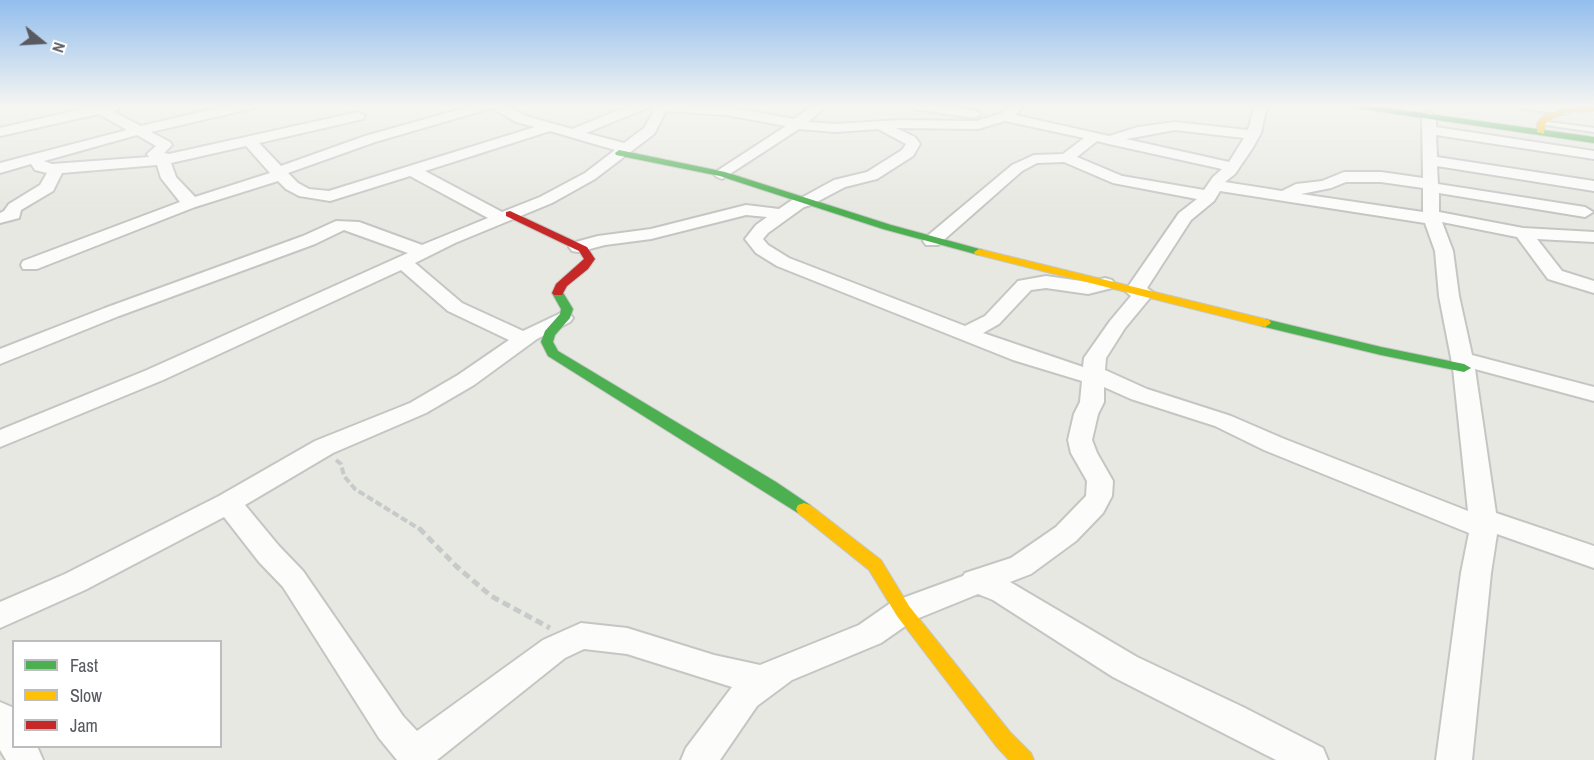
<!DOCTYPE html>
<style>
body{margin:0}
#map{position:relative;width:1594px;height:760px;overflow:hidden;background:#e8e8e2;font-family:"Archivo Narrow",sans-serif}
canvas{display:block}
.legend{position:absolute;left:12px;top:640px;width:210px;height:108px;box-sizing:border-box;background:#fff;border:2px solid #bcbdbf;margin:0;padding:8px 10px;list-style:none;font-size:18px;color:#585a60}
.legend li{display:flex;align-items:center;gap:12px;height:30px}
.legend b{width:30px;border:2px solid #bcbdbf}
.north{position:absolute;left:12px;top:12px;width:60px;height:60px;-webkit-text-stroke:4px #fff;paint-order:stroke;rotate:108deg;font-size:16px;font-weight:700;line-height:24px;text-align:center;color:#585a60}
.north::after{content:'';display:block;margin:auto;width:21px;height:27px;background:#585a60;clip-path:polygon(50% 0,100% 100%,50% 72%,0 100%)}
</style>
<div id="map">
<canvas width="1594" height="760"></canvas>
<ul class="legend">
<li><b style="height:8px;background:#4caf50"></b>Fast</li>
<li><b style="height:8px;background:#ffc107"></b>Slow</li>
<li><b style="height:8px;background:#c62828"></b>Jam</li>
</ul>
<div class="north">N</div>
</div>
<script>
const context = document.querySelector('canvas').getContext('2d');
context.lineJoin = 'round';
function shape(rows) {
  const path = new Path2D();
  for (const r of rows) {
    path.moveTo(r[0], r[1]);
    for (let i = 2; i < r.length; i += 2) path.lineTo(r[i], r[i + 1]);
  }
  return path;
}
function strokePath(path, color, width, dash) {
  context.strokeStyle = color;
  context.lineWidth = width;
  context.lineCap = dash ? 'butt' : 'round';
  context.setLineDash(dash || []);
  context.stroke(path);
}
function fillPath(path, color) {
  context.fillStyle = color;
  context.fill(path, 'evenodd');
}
const pathFar1 = shape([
 [336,460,341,464,344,476,355,489,421,530]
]);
const path = shape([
 [419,528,456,566,491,596,550,628]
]);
const lane = shape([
 [1541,121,1594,128,1594,132,1539,124,1539,122,1541,121]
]);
const street = shape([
 [99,105,118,105,118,110,112,111,141,126,230,105,255,105,254,108,151,132,170,142,172,145,164,153,169,154,358,112,365,116,363,119,259,143,281,166,365,136,475,105,505,105,526,116,572,129,631,105,648,105,647,108,586,133,624,143,644,128,653,113,650,105,727,107,794,119,813,105,827,105,808,122,836,124,899,120,977,121,1000,114,1011,105,1019,105,1022,108,1015,115,1109,136,1138,127,1175,122,1248,130,1255,105,1267,105,1261,133,1252,149,1235,174,1225,182,1282,191,1296,184,1322,181,1344,172,1381,172,1423,178,1422,116,1429,112,1436,116,1436,127,1594,151,1594,159,1436,135,1437,157,1594,181,1594,191,1437,166,1438,184,1585,207,1593,212,1585,217,1439,193,1439,212,1523,228,1594,232,1594,242,1537,239,1562,271,1594,281,1594,293,1548,279,1517,237,1442,222,1453,251,1459,296,1472,355,1594,387,1594,401,1475,369,1496,513,1594,546,1594,568,1497,534,1491,573,1472,760,1436,760,1461,573,1469,533,1264,450,1215,426,1131,399,1104,387,1104,402,1098,414,1092,440,1097,453,1113,481,1112,496,1103,513,1076,541,1031,574,1010,582,1137,657,1243,707,1323,748,1328,760,1276,760,1113,677,993,600,978,594,914,620,881,643,792,680,757,706,720,760,681,760,686,748,732,687,627,654,584,649,565,658,437,760,397,760,379,738,283,587,259,562,224,517,85,590,0,628,0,602,65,574,219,496,315,441,410,403,458,375,509,340,448,311,401,270,163,380,0,447,0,430,147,370,408,253,344,230,315,244,119,316,0,364,0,349,105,308,303,236,336,221,359,222,422,245,488,218,410,176,330,201,299,196,286,189,278,181,195,207,37,269,23,269,21,265,23,261,180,202,161,178,157,165,62,173,53,191,21,210,19,218,0,223,0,213,4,211,9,204,40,185,47,173,35,170,31,164,0,173,0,163,127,130,99,114,0,136,0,128,99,105],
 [492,108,516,122,535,127,329,191,309,189,298,183,288,173,375,142,492,108],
 [666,111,727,115,786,126,717,171,714,174,717,177,722,179,799,129,836,132,878,129,906,144,902,150,867,172,834,180,803,197,795,198,779,209,746,205,651,229,598,236,572,243,569,247,572,251,578,252,605,245,651,239,746,215,767,217,756,225,745,239,756,253,777,266,1013,360,1082,381,1080,402,1074,414,1068,440,1071,453,1087,481,1086,496,1056,527,1011,558,965,573,963,576,892,602,859,625,760,665,714,655,627,628,581,623,543,640,417,731,403,716,303,571,279,546,245,505,333,453,426,413,474,385,537,339,570,322,573,318,570,314,563,312,523,331,462,303,415,263,455,243,552,203,595,179,654,134,666,111],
 [1005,121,1084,138,1063,154,1034,155,1012,165,926,237,923,241,926,245,938,245,1022,171,1037,163,1064,162,1113,183,1197,199,1179,213,1125,291,1131,296,1110,321,1084,358,1083,367,983,333,999,324,1031,290,1046,288,1088,294,1112,288,1115,284,1112,280,1105,278,1088,282,1046,276,1018,281,985,316,965,326,789,258,768,245,763,239,768,233,804,207,811,205,845,187,877,179,913,156,920,144,915,137,896,128,978,129,1005,121],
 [1175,130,1244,138,1229,162,1126,139,1175,130],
 [550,131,615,150,585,173,540,197,502,212,425,171,550,131],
 [137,135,156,146,147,154,149,157,52,164,44,161,137,135],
 [1097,141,1109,144,1222,169,1213,177,1204,190,1122,176,1077,157,1097,141],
 [246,146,270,173,195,197,176,177,171,163,246,146],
 [1346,182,1381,182,1423,188,1423,212,1301,194,1331,188,1346,182],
 [1220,191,1425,223,1435,251,1439,296,1453,368,1468,511,1282,438,1231,416,1147,389,1105,370,1106,358,1125,328,1154,293,1147,288,1191,220,1214,201,1220,191],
 [908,105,939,105,974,110,981,114,974,118,914,109,908,105],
 [1517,105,1555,105,1570,107,1572,110,1565,114,1523,109,1517,105],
 [0,702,14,708,14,746,37,746,43,760,6,760,0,750,0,702]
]);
const fast = shape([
 [1345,105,1364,105,1594,137,1594,143,1349,107,1345,105],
 [619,150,725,172,891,225,983,250,984,252,979,255,883,229,720,176,616,155,615,153,619,150],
 [558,289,562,291,573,309,570,318,555,335,553,342,558,351,776,482,810,505,812,509,810,513,798,513,548,356,541,342,545,331,560,314,561,309,552,293,558,289],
 [1265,319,1381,347,1464,364,1471,368,1464,372,1381,355,1261,326,1259,323,1261,320,1265,319]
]);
const slow = shape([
 [1594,107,1594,111,1566,112,1549,120,1545,124,1544,134,1537,132,1537,123,1543,116,1565,108,1594,107],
 [979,249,1269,320,1271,323,1265,327,975,254,974,252,979,249],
 [804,503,810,505,881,560,909,606,1010,732,1031,753,1034,760,1009,760,996,746,897,616,869,570,798,513,796,509,798,505,804,503]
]);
const jam = shape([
 [510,211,587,247,595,259,588,269,567,286,562,295,554,295,552,293,556,284,584,259,579,251,506,216,506,212,510,211]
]);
strokePath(lane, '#c5c6c4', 4);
strokePath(street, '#c5c6c4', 4);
strokePath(fast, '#c5c7c5', 2);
strokePath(slow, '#c5c7c5', 2);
strokePath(jam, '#c5c7c5', 2);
strokePath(pathFar1, '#c6cac9', 4, [7, 3]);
strokePath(path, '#c6cac9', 5, [8, 4.5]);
fillPath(lane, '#fcfcfb');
fillPath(street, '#fcfcfb');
fillPath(fast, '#4caf50');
fillPath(slow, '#ffc107');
fillPath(jam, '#c62828');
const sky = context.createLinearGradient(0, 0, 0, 211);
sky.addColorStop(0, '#93beed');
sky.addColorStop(0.5, '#f5f5f2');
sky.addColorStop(1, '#f5f5f200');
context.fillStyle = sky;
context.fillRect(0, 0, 1594, 211);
</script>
